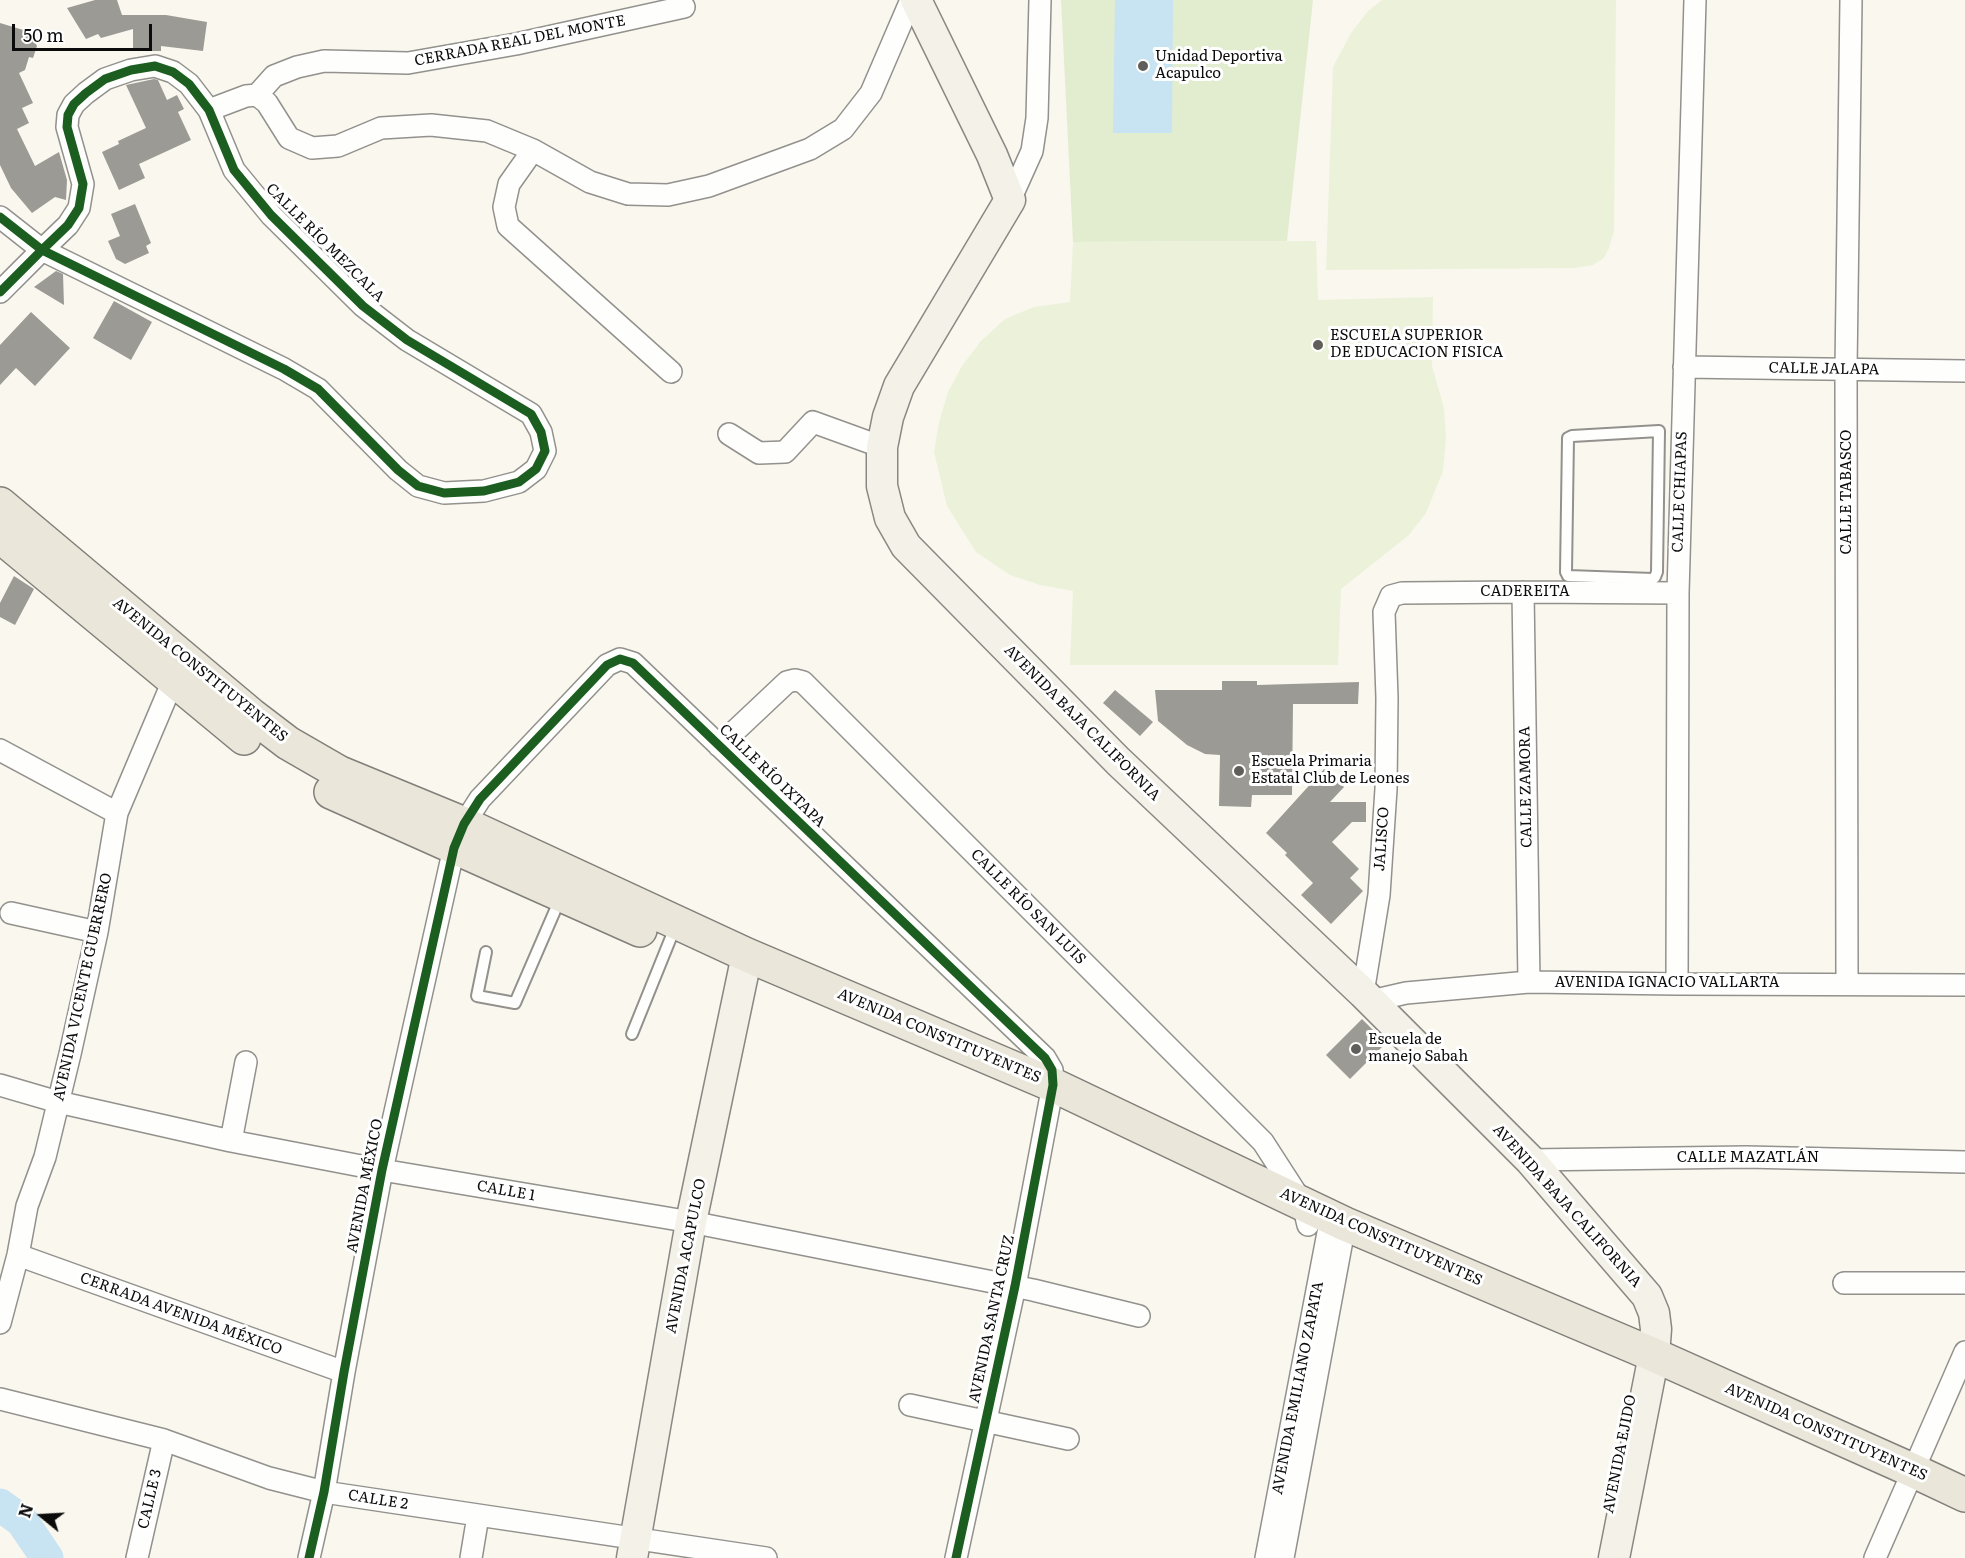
<!DOCTYPE html>
<meta charset="utf-8">
<style>
body{margin:0}
#map{position:relative;width:1965px;height:1558px;overflow:hidden;background:#faf7ee;font-family:Literata,serif}
canvas{display:block}
.north{position:absolute;left:12px;top:1486px;width:60px;height:60px;-webkit-text-stroke:4px #fff;paint-order:stroke;rotate:288deg;font-size:16px;font-weight:700;line-height:24px;text-align:center;color:#0b0b0b}
.north::after{content:'';display:block;margin:auto;width:21px;height:27px;background:#0b0b0b;clip-path:polygon(50% 0,100% 100%,50% 72%,0 100%)}
.scale{position:absolute;left:12px;top:24px;width:140px;height:27px;box-sizing:border-box;border:3px solid #0b0b0b;border-top:0;padding-left:8px;font-size:18px;line-height:21px;white-space:nowrap;color:#0b0b0b;-webkit-text-stroke:4px #fff;paint-order:stroke}
</style>
<div id="map">
<canvas width="1965" height="1558"></canvas>
<div class="north">N</div>
<div class="scale">50 m</div>
</div>
<script>
const context = document.querySelector('canvas').getContext('2d');
context.lineJoin = 'round';
function fillPath(path, color) {
  context.fillStyle = color;
  context.fill(path, 'evenodd');
}
function shape(rows) {
  const path = new Path2D();
  for (const r of rows) {
    path.moveTo(r[0], r[1]);
    for (let i = 2; i < r.length; i += 2) path.lineTo(r[i], r[i + 1]);
  }
  return path;
}
function strokePath(path, color, width, dash) {
  context.strokeStyle = color;
  context.lineWidth = width;
  context.lineCap = dash ? 'butt' : 'round';
  context.setLineDash(dash || []);
  context.stroke(path);
}
function write(font, color, halo, rows, align = 'center') {
  context.font = font + ' Literata,serif';
  context.lineWidth = 6;
  context.setLineDash([]);
  context.textBaseline = 'middle';
  context.strokeStyle = halo;
  context.fillStyle = color;
  for (const [text, x, y, turn = 0] of rows) {
    context.save();
    context.translate(x, y);
    context.rotate((+turn || 0) * Math.PI / 180);
    context.textAlign = isNaN(turn) ? turn : align;
    if (halo) context.strokeText(text, 0, 0);
    context.fillText(text, 0, 0);
    context.restore();
  }
}
const green = shape([
 [1061,0,1313,0,1287,241,1073,242]
]);
const pitch = shape([
 [1382,0,1616,0,1614,231,1609,248,1604,258,1593,265,1574,268,1326,270,1333,67,1351,33,1368,11],
 [1316,241,1318,300,1433,297,1432,366,1444,408,1446,438,1443,471,1426,513,1409,535,1341,589,1338,665,1070,665,1073,591,1040,585,1010,575,976,552,947,506,934,452,939,422,948,392,962,366,981,341,1005,319,1034,307,1070,302,1073,242]
]);
const water = shape([
 [1115,0,1173,0,1172,133,1113,133]
]);
const river = shape([
 [0,1505,22,1521,47,1558]
]);
const building = shape([
 [95,0,117,0,122,15,166,15,207,22,203,51,161,46,161,51,133,51,133,29,101,38,98,34,86,39,67,8],
 [0,23,30,32,37,46,33,58,29,57,25,70,19,73,33,103,22,108,29,123,17,129,35,166,59,152,67,180,66,200,55,197,32,213,11,188,0,165],
 [154,79,158,80,167,100,177,95,184,109,178,112,191,140,139,164,145,178,119,190,102,152,119,144,118,141,146,128,126,85],
 [135,204,151,243,146,246,149,253,125,264,116,259,108,241,120,236,111,214],
 [56,271,63,274,64,305,34,287],
 [114,301,152,322,131,360,93,338],
 [31,312,70,348,35,386,16,368,0,385,0,345],
 [14,576,34,589,15,625,0,617,0,603],
 [1222,681,1257,681,1257,685,1359,682,1358,704,1293,704,1292,795,1252,795,1251,807,1219,806,1220,755,1205,754,1187,745,1158,721,1155,690,1222,690],
 [1115,690,1153,722,1140,736,1103,703],
 [1325,768,1344,787,1330,802,1366,802,1366,822,1352,822,1332,842,1359,869,1350,878,1363,891,1331,924,1301,895,1313,883,1285,855,1287,853,1266,833],
 [1362,1019,1386,1043,1350,1079,1326,1055]
]);
const lane = shape([
 [1659,431,1657,572,1655,577,1653,579,1568,576,1566,572,1568,438,1572,436,1659,431],
 [486,952,477,996,515,1003,560,899],
 [632,1034,676,925]
]);
const street = shape([
 [257,95,274,76,297,67,324,61,408,63,516,44,684,7],
 [209,110,246,96,257,95,267,103,289,138,312,148,338,146,381,128,431,125,487,131,533,150,590,182,628,194,668,195,709,186,810,149,843,129,871,93,911,0],
 [533,150,509,184,504,207,508,226,671,372],
 [1010,200,1032,151,1037,118,1040,0],
 [0,217,42,250,284,369,318,389,398,470,418,486,444,493,484,491,519,482,536,469,545,451,541,432,531,414,407,340,363,306,271,215,234,170,209,110,189,84,173,72,155,66,131,70,105,79,86,93,74,104,68,115,67,127,83,184,79,208,68,225,42,250,0,292],
 [1684,367,1965,371],
 [729,434,759,453,785,452,813,422,882,447],
 [1523,592,1529,982],
 [719,746,787,682,795,680,803,682,1263,1142,1303,1204,1308,1225],
 [0,750,117,813],
 [11,913,97,932],
 [1847,983,1846,369,1851,0],
 [1677,984,1678,593,1695,0],
 [1363,993,1379,895,1386,789,1387,698,1384,612,1391,596,1402,593,1523,592,1678,593],
 [1371,1001,1406,993,1529,982,1677,984,1965,985],
 [0,1085,58,1102,231,1141,382,1170,691,1222,1033,1290,1139,1316],
 [231,1141,246,1062],
 [1530,1160,1746,1157,1965,1162],
 [18,1255,344,1372],
 [1844,1283,1965,1283],
 [0,1323,18,1255,27,1206,45,1157,70,1054,97,932,117,813,178,669],
 [0,1399,164,1440,269,1478,324,1492,766,1558],
 [910,1405,1068,1439],
 [137,1558,164,1440],
 [309,1558,324,1492,344,1372,382,1170,454,848,464,824,480,799,607,665,620,659,633,663,1045,1058,1052,1070,1053,1085,1015,1286,956,1558],
 [471,1558,478,1516],
 [1266,1558,1331,1217],
 [1283,1558,1345,1224],
 [1875,1558,1965,1352]
]);
const secondary = shape([
 [916,0,992,155,1010,200,899,386,888,417,882,447,882,486,890,518,906,546,1118,761,1363,993,1530,1160,1647,1296,1654,1313,1656,1329,1654,1355,1614,1558],
 [632,1558,691,1222,747,955]
]);
const primary = shape([
 [0,504,250,714,288,743,340,773,464,824,747,955,1053,1085,1345,1224,1654,1355,1914,1471,1965,1495],
 [0,536,244,738],
 [331,792,640,930]
]);
const cycleway = shape([
 [0,217,42,250,284,369,318,389,398,470,418,486,444,493,484,491,519,482,536,469,545,451,541,432,531,414,407,340,363,306,271,215,234,170,209,110,189,84,173,72,155,66,131,70,105,79,86,93,74,104,68,115,67,127,83,184,79,208,68,225,42,250,0,292],
 [309,1558,324,1492,344,1372,382,1170,454,848,464,824,480,799,607,665,620,659,633,663,1045,1058,1052,1070,1053,1085,1015,1286,956,1558]
]);
const markers = [
 [1143,66,6,"#5f5e5a"],
 [1318,345,6,"#5f5e5a"],
 [1239,771,6,"#5f5e5a"],
 [1356,1049,6,"#5f5e5a"]
];
const streetNames = [
 ["CERRADA REAL DEL MONTE",520,41,-11],
 ["CALLE RÍO MEZCALA",325,243,45],
 ["CALLE JALAPA",1824,369,1],
 ["CALLE CHIAPAS",1680,492,-88],
 ["CALLE TABASCO",1847,492,-90],
 ["CADEREITA",1525,592],
 ["AVENIDA CONSTITUYENTES",200,670,39],
 ["AVENIDA BAJA CALIFORNIA",1082,723,45],
 ["CALLE RÍO IXTAPA",772,776,44],
 ["CALLE ZAMORA",1526,787,-91],
 ["JALISCO",1382,839,-86],
 ["CALLE RÍO SAN LUIS",1028,907,45],
 ["AVENIDA IGNACIO VALLARTA",1667,983],
 ["AVENIDA VICENTE GUERRERO",83,987,-78],
 ["AVENIDA CONSTITUYENTES",939,1036,23],
 ["CALLE MAZATLÁN",1748,1158],
 ["AVENIDA MÉXICO",365,1186,-79],
 ["CALLE 1",506,1191,10],
 ["AVENIDA BAJA CALIFORNIA",1567,1206,48],
 ["AVENIDA CONSTITUYENTES",1381,1237,24],
 ["AVENIDA ACAPULCO",686,1256,-79],
 ["CERRADA AVENIDA MÉXICO",181,1314,20],
 ["AVENIDA SANTA CRUZ",992,1319,-78],
 ["AVENIDA EMILIANO ZAPATA",1298,1388,-79],
 ["AVENIDA CONSTITUYENTES",1826,1432,24],
 ["AVENIDA EJIDO",1620,1454,-79],
 ["CALLE 3",150,1499,-77],
 ["CALLE 2",378,1500,9]
];
const poiNames = [
 ["Unidad Deportiva",1155,57],
 ["Acapulco",1155,74],
 ["ESCUELA SUPERIOR",1330,336],
 ["DE EDUCACION FISICA",1330,353],
 ["Escuela Primaria",1251,762],
 ["Estatal Club de Leones",1251,779],
 ["Escuela de",1368,1040],
 ["manejo Sabah",1368,1057]
];
fillPath(green, '#e2edcf');
fillPath(pitch, '#ecf2d9');
fillPath(water, '#c8e3f1');
strokePath(river, '#c8e3f1', 33);
fillPath(building, '#9c9a95');
strokePath(lane, '#93918d', 14);
strokePath(street, '#93918d', 24);
strokePath(secondary, '#898884', 33);
strokePath(primary, '#807f7a', 36);
strokePath(lane, '#fefefc', 10);
strokePath(street, '#fefefc', 21);
strokePath(secondary, '#f4f2e8', 30);
strokePath(primary, '#eae6d9', 33);
strokePath(cycleway, '#1b5e20', 9);
for (const [x, y, r, color] of markers) {
  const dot = new Path2D();
  dot.arc(x, y, r, 0, 2 * Math.PI);
  context.fillStyle = color;
  context.fill(dot);
  strokePath(dot, '#fff', 2);
}
write('15px', '#0b0b0b', '#fff', streetNames);
write('15px', '#0b0b0b', '#fff', poiNames, 'left');
</script>
